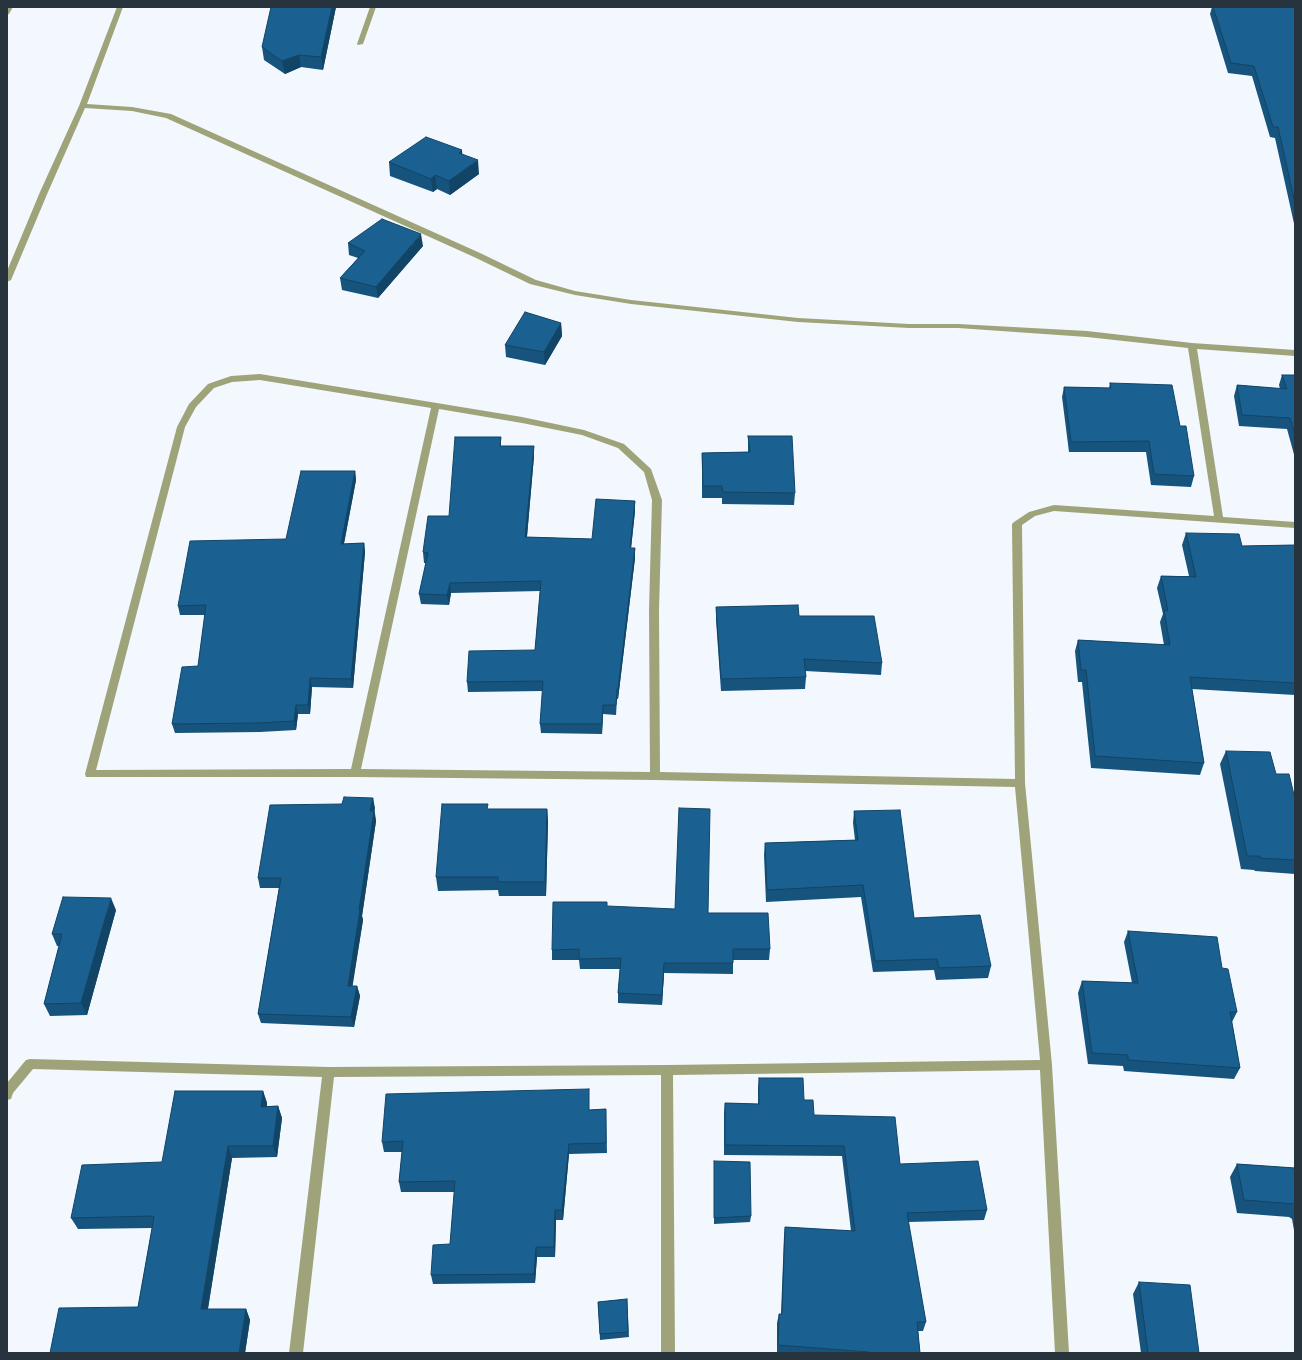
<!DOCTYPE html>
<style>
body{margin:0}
#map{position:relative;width:1302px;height:1360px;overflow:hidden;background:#f2f8fd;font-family:"PT Serif",serif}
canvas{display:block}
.frame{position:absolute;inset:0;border:8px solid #27333d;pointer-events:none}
</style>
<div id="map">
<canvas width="1302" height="1360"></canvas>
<div class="frame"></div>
</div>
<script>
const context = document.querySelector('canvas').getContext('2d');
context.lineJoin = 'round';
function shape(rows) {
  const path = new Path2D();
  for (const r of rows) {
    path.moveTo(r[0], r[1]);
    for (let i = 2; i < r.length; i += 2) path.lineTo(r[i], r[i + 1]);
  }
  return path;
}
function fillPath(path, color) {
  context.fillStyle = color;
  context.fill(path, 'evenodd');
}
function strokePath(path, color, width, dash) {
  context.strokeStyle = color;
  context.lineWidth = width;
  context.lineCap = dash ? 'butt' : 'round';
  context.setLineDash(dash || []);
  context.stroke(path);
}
const minor = shape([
 [117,7,123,7,87,104,132,107,171,114,480,253,536,280,575,291,631,300,798,318,909,324,958,324,1087,331,1192,343,1295,350,1295,356,1197,349,1223,517,1295,522,1295,528,1054,511,1035,516,1022,525,1025,783,1052,1065,1069,1353,1055,1353,1040,1070,673,1075,675,1353,661,1353,661,1075,334,1077,303,1353,289,1353,322,1077,33,1069,13,1093,11,1099,7,1100,7,1083,26,1060,30,1059,329,1067,667,1065,1040,1060,1015,787,655,780,355,777,86,777,85,774,177,427,189,404,208,384,231,376,260,374,522,417,584,430,624,444,651,469,662,500,659,610,660,772,1015,779,1012,524,1014,522,1029,512,1054,505,1214,516,1188,348,1087,337,958,328,909,328,798,322,631,304,575,295,530,284,474,257,166,118,132,111,85,108,48,192,11,280,7,282,7,271,40,192,79,106,117,7],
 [260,380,431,408,351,769,96,770,185,427,196,407,214,388,232,382,260,380],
 [439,409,522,423,582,435,618,448,644,472,652,500,649,610,650,772,361,769,439,409],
 [370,7,376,7,363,44,358,45,357,44,370,7]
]);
const tertiary = shape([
 [7,7,13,7,9,14,7,15,7,7]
]);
const wall = shape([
 [336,7,323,70,301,67,285,74,264,60,262,47],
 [1212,7,1295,7,1295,228,1275,138,1270,137,1252,76,1228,73,1210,14],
 [462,150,462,154,479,174,450,195,437,189,433,192,390,176,389,162],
 [348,243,423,246,378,298,342,290,340,278,358,258,349,255],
 [561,323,562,336,545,365,506,357,505,345],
 [1282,375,1295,375,1295,458,1287,429,1239,426,1234,396,1237,385,1280,389,1279,385],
 [1110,383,1180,426,1194,476,1191,487,1151,485,1146,452,1069,452,1062,397,1064,387,1109,388],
 [748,436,795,493,794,505,722,504,722,498,702,498,702,453,748,452],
 [501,437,501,446,534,456,527,537,592,539,635,501,635,511,631,548,635,548,635,558,618,699,617,699,616,715,603,714,602,734,541,733,540,724,543,691,468,692,467,682,535,650,540,591,451,593,449,605,421,604,419,594,426,563,424,563,423,552,449,516],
 [355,471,356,480,344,544,364,543,365,552,353,688,312,687,310,714,298,714,296,730,260,732,175,733,172,724,198,666,205,615,180,615,178,606,286,539],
 [1186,533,1242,546,1295,545,1295,695,1192,689,1204,763,1200,775,1091,768,1082,682,1078,682,1075,651,1078,640,1164,645,1160,622,1163,614,1157,588,1161,576,1189,576,1182,545],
 [716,607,799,616,882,663,881,675,805,671,806,677,805,689,721,691,716,620],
 [1226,751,1276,774,1295,799,1295,874,1255,871,1254,870,1241,869,1220,764],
 [373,798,376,821,362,916,363,920,352,986,357,986,360,996,354,1027,261,1023,258,1014,279,888,260,888,258,878,342,804],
 [488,809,547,809,548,822,546,896,499,896,498,890,438,891,436,877],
 [854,811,914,918,991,966,988,978,936,980,934,970,873,972,861,897,766,902,764,855,765,843,855,840,853,823],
 [116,910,87,1015,50,1016,44,1004,59,946,57,946,52,934],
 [708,913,770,949,769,960,733,960,733,974,664,973,662,1005,618,1003,618,993,620,969,580,969,579,960,552,960,552,950],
 [1128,931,1222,968,1237,1012,1232,1022,1240,1068,1234,1079,1124,1071,1123,1066,1088,1064,1078,993,1082,981,1132,983,1124,942],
 [759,1078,804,1100,814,1115,900,1164,987,1210,984,1220,908,1222,926,1322,923,1331,918,1331,920,1353,777,1353,777,1323,779,1314,781,1314,784,1236,785,1227,851,1231,842,1156,724,1155,724,1113,725,1103,758,1104,758,1088],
 [263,1091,267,1103,267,1106,278,1106,282,1118,277,1157,232,1158,208,1309,246,1309,250,1320,245,1353,50,1353,138,1307,152,1228,78,1229,71,1218,162,1162],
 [606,1109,607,1153,569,1154,563,1220,556,1220,555,1257,537,1257,535,1283,433,1284,431,1275,450,1244,455,1192,401,1192,399,1182,402,1152,384,1152,382,1142,589,1110],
 [714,1161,751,1216,750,1222,714,1224],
 [1237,1164,1295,1168,1295,1236,1292,1219,1289,1217,1237,1213,1230,1177],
 [1139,1282,1199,1353,1141,1353,1133,1294],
 [627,1299,629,1337,600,1340,598,1302]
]);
const shadedWall = shape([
 [332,7,336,7,323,70,321,57],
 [299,55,301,67,285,74,282,61],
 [462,150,463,164,459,153],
 [478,160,479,174,450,195,449,181],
 [435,175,437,189,433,192,431,179],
 [421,234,423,246,378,298,376,287],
 [561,323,562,336,545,365,544,352],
 [534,446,534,456,526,547,525,537],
 [355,471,356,480,342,553,341,544],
 [635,501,635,511,630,558,630,548],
 [364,543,365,552,353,688,351,679],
 [635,548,635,558,618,699,618,689],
 [450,583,451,593,449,605,447,595],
 [310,678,312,687,310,714,308,705],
 [296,705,298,714,296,730,294,721],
 [603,705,603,714,602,734,602,724],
 [373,798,375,808,372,821,370,811],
 [547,809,548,822,546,896,545,882],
 [374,811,376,821,362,916,363,920,351,996,348,986,359,910],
 [111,898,116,910,87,1015,81,1003],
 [664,963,664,973,662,1005,662,995],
 [357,986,360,996,354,1027,351,1017],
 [263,1091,267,1103,266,1119,261,1107],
 [278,1106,282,1118,277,1157,273,1146],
 [569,1144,569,1154,563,1220,562,1210],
 [228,1146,232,1158,206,1320,201,1309],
 [555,1210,556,1220,555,1257,554,1247],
 [536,1247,537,1257,535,1283,534,1274],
 [246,1309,250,1320,245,1353,239,1353]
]);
const building = shape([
 [271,7,332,7,321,57,299,55,282,61,262,47,271,7],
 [1213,7,1295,7,1295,203,1278,127,1273,127,1254,66,1231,63,1213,7],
 [426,137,462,150,459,153,478,160,449,181,435,175,431,179,389,162,426,137],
 [382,219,421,234,376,287,340,278,365,251,348,243,382,219],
 [525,312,561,323,544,352,505,345,525,312],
 [1282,375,1295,375,1295,434,1290,418,1242,415,1237,385,1287,389,1282,375],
 [1110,383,1172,385,1180,426,1186,426,1194,476,1154,474,1149,441,1071,442,1064,387,1111,388,1110,383],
 [748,436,792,436,795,493,723,492,722,486,703,486,702,453,750,452,748,436],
 [455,437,501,437,500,446,534,446,525,537,592,539,596,499,635,501,630,548,635,548,618,689,617,689,616,705,603,705,602,724,540,724,543,681,467,682,469,651,535,650,541,581,450,583,447,595,419,594,428,553,423,552,428,516,449,516,455,437],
 [301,471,355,471,341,544,364,543,351,679,310,678,308,705,296,705,294,721,258,723,172,724,182,667,198,666,206,605,178,606,190,541,286,539,301,471],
 [1186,533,1239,534,1242,546,1295,545,1295,683,1190,677,1204,763,1095,756,1086,670,1081,670,1078,640,1170,645,1164,610,1168,611,1161,576,1196,577,1186,533],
 [798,605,799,616,874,616,882,663,804,659,806,677,721,679,716,607,798,605],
 [1226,751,1270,752,1276,774,1289,774,1295,799,1295,860,1260,858,1260,856,1247,856,1226,751],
 [344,797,373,798,370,811,374,811,359,910,360,910,348,986,357,986,351,1017,258,1014,281,878,258,878,270,805,342,804,344,797],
 [442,804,488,804,487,809,547,809,545,882,498,882,498,877,436,877,442,804],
 [679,808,710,809,708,913,768,913,770,949,733,949,733,963,664,963,662,995,618,993,621,958,579,959,579,949,552,950,553,902,607,902,607,906,675,909,679,808],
 [900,810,914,918,980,915,991,966,939,968,937,959,875,961,863,885,767,890,765,843,858,840,854,811,900,810],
 [63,897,111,898,81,1003,44,1004,62,934,52,934,63,897],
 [1128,931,1217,937,1222,968,1228,969,1237,1012,1230,1012,1240,1068,1128,1060,1128,1055,1092,1053,1082,981,1138,983,1128,931],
 [759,1078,803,1078,804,1100,813,1100,814,1115,895,1117,900,1164,978,1161,987,1210,907,1213,926,1322,917,1322,920,1353,869,1353,869,1352,778,1345,779,1314,782,1314,785,1227,855,1231,844,1146,725,1145,725,1103,759,1104,759,1078],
 [589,1089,589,1110,606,1109,606,1143,569,1144,562,1210,555,1210,554,1247,536,1247,534,1274,431,1275,433,1245,450,1244,455,1181,399,1182,403,1141,382,1142,386,1094,589,1089],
 [175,1091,263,1091,261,1107,278,1106,273,1146,228,1146,201,1309,246,1309,239,1353,50,1353,59,1308,138,1307,154,1217,153,1216,71,1218,82,1165,162,1162,175,1091],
 [714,1161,750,1162,751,1216,714,1218,714,1161],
 [1237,1164,1295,1168,1295,1204,1244,1200,1237,1164],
 [1139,1282,1190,1285,1199,1353,1148,1353,1139,1282],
 [627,1299,628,1332,600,1334,598,1302,627,1299]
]);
fillPath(minor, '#9fa379');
fillPath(tertiary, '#9fa379');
fillPath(wall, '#16537d');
fillPath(shadedWall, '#124466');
fillPath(building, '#1a6191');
strokePath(building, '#124466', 1);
</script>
